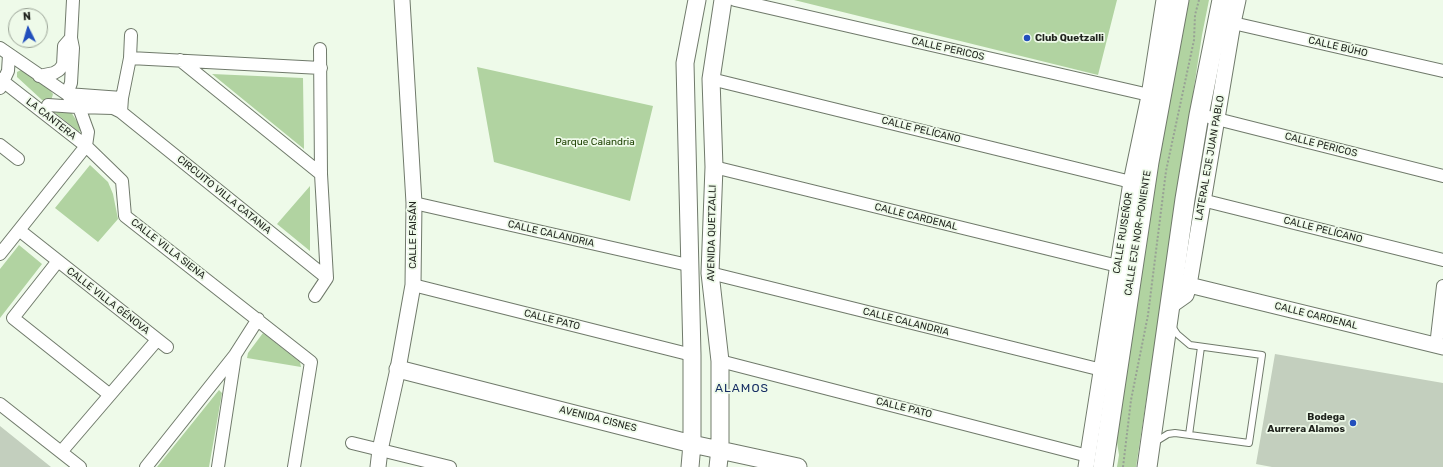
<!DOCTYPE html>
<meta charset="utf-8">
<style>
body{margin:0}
#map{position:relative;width:1443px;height:467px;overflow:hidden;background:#eefae9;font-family:Rubik,sans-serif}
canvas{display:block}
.north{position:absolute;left:8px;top:8px;width:40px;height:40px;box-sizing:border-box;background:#eefae9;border:1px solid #9ba497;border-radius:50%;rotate:355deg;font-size:11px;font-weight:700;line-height:16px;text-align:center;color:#1f231d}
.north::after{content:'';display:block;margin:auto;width:14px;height:18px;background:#224fbc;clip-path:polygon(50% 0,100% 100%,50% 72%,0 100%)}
</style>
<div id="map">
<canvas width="1443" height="467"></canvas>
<div class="north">N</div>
</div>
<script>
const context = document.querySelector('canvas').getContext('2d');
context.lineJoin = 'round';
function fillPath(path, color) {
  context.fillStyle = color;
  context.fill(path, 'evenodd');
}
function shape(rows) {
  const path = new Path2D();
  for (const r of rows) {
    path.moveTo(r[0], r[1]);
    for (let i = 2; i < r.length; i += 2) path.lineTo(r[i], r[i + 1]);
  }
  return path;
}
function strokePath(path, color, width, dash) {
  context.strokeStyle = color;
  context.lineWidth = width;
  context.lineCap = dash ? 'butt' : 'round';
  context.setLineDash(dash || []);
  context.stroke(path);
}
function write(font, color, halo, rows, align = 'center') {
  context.font = font + ' Rubik,sans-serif';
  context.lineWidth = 3.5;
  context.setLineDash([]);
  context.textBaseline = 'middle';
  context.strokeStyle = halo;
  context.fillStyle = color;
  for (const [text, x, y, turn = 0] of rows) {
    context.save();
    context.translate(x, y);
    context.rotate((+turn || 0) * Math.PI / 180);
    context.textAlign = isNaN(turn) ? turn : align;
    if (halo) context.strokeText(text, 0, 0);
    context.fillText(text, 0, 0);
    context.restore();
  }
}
const green = shape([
 [794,0,1117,0,1098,75],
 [1187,0,1209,0,1202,35,1136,467,1117,467,1119,455,1116,436,1160,156,1180,39],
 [477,67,653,106,630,201,494,162],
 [21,70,28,73,49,89,53,94,51,101,42,100,17,77,17,72],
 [212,74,303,78,304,149],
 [69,109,78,123,80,130,79,132,53,111],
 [90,165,108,182,113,194,118,219,98,242,55,208],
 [310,186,310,251,277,224],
 [19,245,42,264,0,318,0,269],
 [263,333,300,362,301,367,247,358,248,353],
 [219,390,222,393,209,467,157,467]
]);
const building = shape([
 [1275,354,1443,383,1443,467,1272,467,1256,464],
 [0,426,51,467,0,467]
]);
const path = shape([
 [1123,467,1131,400,1148,315,1166,171,1194,40,1195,15,1199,0]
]);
const service = shape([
 [1189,435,1201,347],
 [1155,442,1168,434,1175,433,1249,443,1262,355,1190,345,1177,334,1171,325]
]);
const minor = shape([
 [735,0,1158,97],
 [1233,23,1443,71],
 [0,48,67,94,80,110,88,132,86,146],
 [130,58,321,68],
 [180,60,321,174],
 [39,76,54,73,59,70,63,65,64,46,71,38],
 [0,79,86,146,122,181,125,216,311,362,294,467],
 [711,79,1131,182],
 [0,88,8,71,9,55],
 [67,94,71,83,73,48,71,38,73,0],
 [67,94,122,98],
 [48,105,77,107,113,108,121,112,327,278],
 [121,112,122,98,130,58,131,35],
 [1209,117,1443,176],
 [0,145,18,159],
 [714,167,1118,266],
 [1202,200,1443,260],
 [414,203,688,265],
 [19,230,167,347],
 [0,254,86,146],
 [58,261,13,318,110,395],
 [710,273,1102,370],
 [413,285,692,355],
 [315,296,327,278,321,174,320,49],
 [1436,346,1443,286],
 [720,361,1088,456],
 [0,404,80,467],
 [352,443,450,467],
 [61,452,157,340],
 [146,467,235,355,258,319],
 [218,467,235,356]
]);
const tertiary = shape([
 [1189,285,1443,347],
 [1169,307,1186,295,1189,285,1233,23,1238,0],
 [378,467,380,450,398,369,413,285,414,203,402,0],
 [1086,467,1131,182,1149,96,1164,0]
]);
const secondary = shape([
 [398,369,692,444,798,467],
 [690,467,692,444,692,355,685,63,697,0],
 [718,467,720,449,720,361,710,273,714,167,711,79,723,0]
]);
const primary = shape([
 [1103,467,1149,162,1179,0],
 [1147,467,1185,199,1199,115,1222,0]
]);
const markers = [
 [1027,38,4,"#224fbc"],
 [1353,423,4,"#224fbc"]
];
const poiNames = [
 ["Club Quetzalli",1035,38],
 ["Bodega",1345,417,"right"],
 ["Aurrera Alamos",1345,429,"right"]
];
const streetNames = [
 ["CALLE BÚHO",1338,47,13],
 ["CALLE PERICOS",948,49,13],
 ["LA CANTERA",51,119,38],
 ["CALLE PELÍCANO",921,130,14],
 ["CALLE PERICOS",1321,145,14],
 ["LATERAL EJE JUAN PABLO",1210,158,-80],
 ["CIRCUITO VILLA CATANIA",224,195,39],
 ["CALLE CARDENAL",916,217,14],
 ["CALLE PELÍCANO",1323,230,14],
 ["AVENIDA QUETZALLI",712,233,-89],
 ["CALLE RUISEÑOR",1123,233,-81],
 ["CALLE EJE NOR-PONIENTE",1138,233,-81],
 ["CALLE CALANDRIA",551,234,13],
 ["CALLE FAISÁN",413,235,-90],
 ["CALLE VILLA SIENA",168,249,38],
 ["CALLE VILLA GÉNOVA",108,301,38],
 ["CALLE CARDENAL",1316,316,14],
 ["CALLE PATO",552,320,14],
 ["CALLE CALANDRIA",906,322,14],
 ["CALLE PATO",904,408,14],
 ["AVENIDA CISNES",598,419,14]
];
const parkNames = [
 ["Parque Calandria",595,142]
];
const quarterNames = [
 ["ALAMOS",742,389]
];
fillPath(green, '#b1d3a1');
fillPath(building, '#c3cfbe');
strokePath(service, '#707a6b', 8);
strokePath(minor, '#707a6b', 14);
strokePath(tertiary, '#707a6b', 17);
strokePath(secondary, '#707a6b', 19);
strokePath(primary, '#707a6b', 21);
strokePath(path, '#98a195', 2, [2, 2]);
strokePath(service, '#fff', 6);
strokePath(minor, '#fff', 12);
strokePath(tertiary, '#fff', 15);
strokePath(secondary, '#fff', 17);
strokePath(primary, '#fff', 19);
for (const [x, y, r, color] of markers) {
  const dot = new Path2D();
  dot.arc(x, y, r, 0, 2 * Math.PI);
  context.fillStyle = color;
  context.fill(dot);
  strokePath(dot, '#eefae9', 1.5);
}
write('bold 10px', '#1f231d', '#eefae9', poiNames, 'left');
write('10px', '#1f231d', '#eefae9', streetNames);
write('10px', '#204405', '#eefae9', parkNames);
context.letterSpacing = '1px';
write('12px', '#162d63', '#eefae9', quarterNames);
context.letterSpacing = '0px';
</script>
